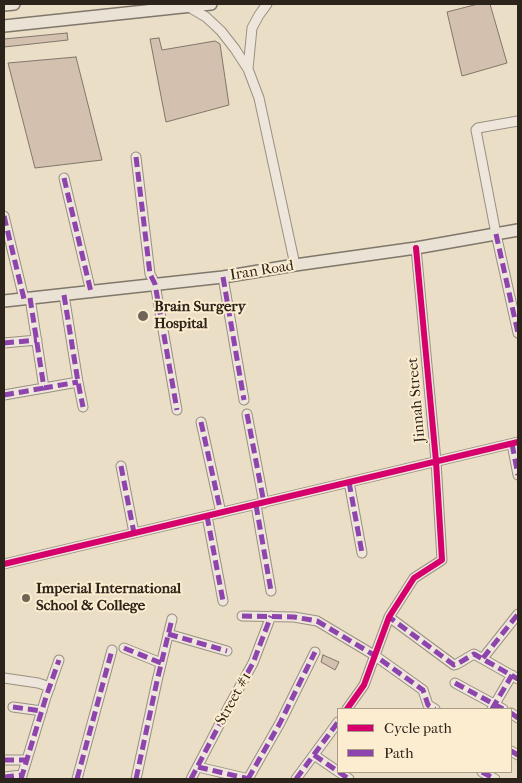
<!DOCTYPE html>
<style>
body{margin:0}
#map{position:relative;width:522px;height:783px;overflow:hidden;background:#ebdec6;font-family:"IM FELL French Canon",serif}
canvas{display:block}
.frame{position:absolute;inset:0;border:5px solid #2c231a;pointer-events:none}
.legend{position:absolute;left:337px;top:708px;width:175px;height:65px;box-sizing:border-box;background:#fcecd0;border:1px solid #a99c87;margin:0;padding:6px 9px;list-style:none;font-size:15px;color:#2c231a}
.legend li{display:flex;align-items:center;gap:10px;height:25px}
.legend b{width:25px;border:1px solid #a99c87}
</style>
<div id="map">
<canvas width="522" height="783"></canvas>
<div class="frame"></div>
<ul class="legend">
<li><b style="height:6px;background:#d6006c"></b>Cycle path</li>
<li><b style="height:6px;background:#8e44ad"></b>Path</li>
</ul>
</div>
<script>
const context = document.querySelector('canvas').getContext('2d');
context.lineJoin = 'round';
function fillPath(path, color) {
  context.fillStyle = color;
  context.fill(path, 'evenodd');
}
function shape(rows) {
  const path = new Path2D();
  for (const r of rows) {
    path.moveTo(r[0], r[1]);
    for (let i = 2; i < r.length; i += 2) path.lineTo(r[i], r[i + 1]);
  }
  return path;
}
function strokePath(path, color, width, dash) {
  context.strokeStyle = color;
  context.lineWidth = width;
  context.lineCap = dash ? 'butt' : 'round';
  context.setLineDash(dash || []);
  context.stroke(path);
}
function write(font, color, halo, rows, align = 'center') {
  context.font = font + ' "IM FELL French Canon",serif';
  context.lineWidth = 4;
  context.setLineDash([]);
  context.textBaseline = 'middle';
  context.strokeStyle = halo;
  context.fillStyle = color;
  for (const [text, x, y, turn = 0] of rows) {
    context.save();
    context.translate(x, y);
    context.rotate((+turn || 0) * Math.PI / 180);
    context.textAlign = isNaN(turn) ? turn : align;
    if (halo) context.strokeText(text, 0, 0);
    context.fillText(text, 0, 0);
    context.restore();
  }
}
const building = shape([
 [478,4,490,4,507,63,462,76,447,12,478,4],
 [67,33,68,40,4,47,4,39,67,33],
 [159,38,162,50,215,41,220,44,229,105,166,122,150,39,159,38],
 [76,57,102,160,35,168,8,63,76,57],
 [323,655,339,662,335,670,321,662,323,655]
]);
const minor = shape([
 [189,7,206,17,221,31,235,49,248,69,252,28,259,15,267,4],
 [248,69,259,98,295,265],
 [518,121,478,128,476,130,496,234,518,333],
 [136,157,150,274,155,284,177,410],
 [64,178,91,292],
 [4,216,24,299],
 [223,277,244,400],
 [64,295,78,382,83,407],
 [30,298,44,388,78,382],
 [4,343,37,340],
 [4,395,44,388],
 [247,414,264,503],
 [201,422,221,513],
 [512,444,518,475],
 [121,466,134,533],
 [349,482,362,553],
 [256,505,271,591],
 [207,516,223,601],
 [4,564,518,442],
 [242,616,294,617,317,621,374,655,423,690,428,705,435,709],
 [389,617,454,665,457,664,474,654,518,679],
 [168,634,227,651],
 [124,648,161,663],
 [483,658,518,614],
 [4,678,38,683,50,687],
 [455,683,503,709],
 [13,707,42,711],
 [347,709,364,685,389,617,414,578,442,560,436,461,416,248],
 [492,709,512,675],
 [511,713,518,718],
 [511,751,518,755],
 [314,755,349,779],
 [4,760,26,760],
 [198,767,249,779],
 [482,772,495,779],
 [4,777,22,775],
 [21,779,46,697,59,660],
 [77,779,112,650],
 [136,779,157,681,172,619],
 [191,779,228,708,253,663,271,616],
 [248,779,280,723,315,652],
 [296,779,338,722]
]);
const major = shape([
 [4,5,14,4],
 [4,26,211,4],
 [4,301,223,277,295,265,416,248,518,230]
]);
const quiet = shape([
 [136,157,150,274,155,284,177,410],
 [64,178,91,292],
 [4,216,24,299],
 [496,234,518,333],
 [223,277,244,400],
 [64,295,78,382,83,407],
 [30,298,44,388,78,382],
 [4,343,37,340],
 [4,395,44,388],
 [247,414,264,503],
 [201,422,221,513],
 [512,444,518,475],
 [121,466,134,533],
 [349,482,362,553],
 [256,505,271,591],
 [207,516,223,601],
 [242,616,294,617,317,621,374,655,423,690,428,705,435,709],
 [388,620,389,617,454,665,457,664,474,654,518,679],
 [168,634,227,651],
 [124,648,161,663],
 [483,658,518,614],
 [455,683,503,709],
 [13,707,42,711],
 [492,709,512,675],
 [511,713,518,718],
 [511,751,518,755],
 [314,755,349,779],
 [4,760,26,760],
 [198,767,249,779],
 [482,772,495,779],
 [4,777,22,775],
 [21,779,46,697,59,660],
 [77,779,112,650],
 [136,779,157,681,172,619],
 [191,779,228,708,253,663,271,616],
 [248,779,280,723,315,652],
 [296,779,338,722]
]);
const cycleway = shape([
 [4,564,518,442],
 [347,709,364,685,389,617,414,578,442,560,436,461,416,248]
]);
const markers = [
 [143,316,6,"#6f6456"],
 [26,598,5,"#6f6456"]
];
const streetNames = [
 ["Iran Road",262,271,-9],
 ["Jinnah Street",417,400,-95],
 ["Street #1",234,699,-61]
];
const poiNames = [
 ["Brain Surgery",154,307],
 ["Hospital",154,324],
 ["Imperial International",36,589],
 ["School & College",36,606]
];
fillPath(building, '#d3c0ae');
strokePath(building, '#7f776b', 1);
strokePath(minor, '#999082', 11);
strokePath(major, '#7f776b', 14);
strokePath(minor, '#eee6da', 9);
strokePath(major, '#eae2d4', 11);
strokePath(quiet, '#8e44ad', 5, [10, 5]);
strokePath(cycleway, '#d6006c', 6);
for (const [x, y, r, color] of markers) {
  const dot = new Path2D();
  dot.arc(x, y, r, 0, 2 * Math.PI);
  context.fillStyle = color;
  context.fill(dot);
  strokePath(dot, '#fcecd0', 2);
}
write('15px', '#2c231a', '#fcecd0', streetNames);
write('bold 15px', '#2c231a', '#fcecd0', poiNames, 'left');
</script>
